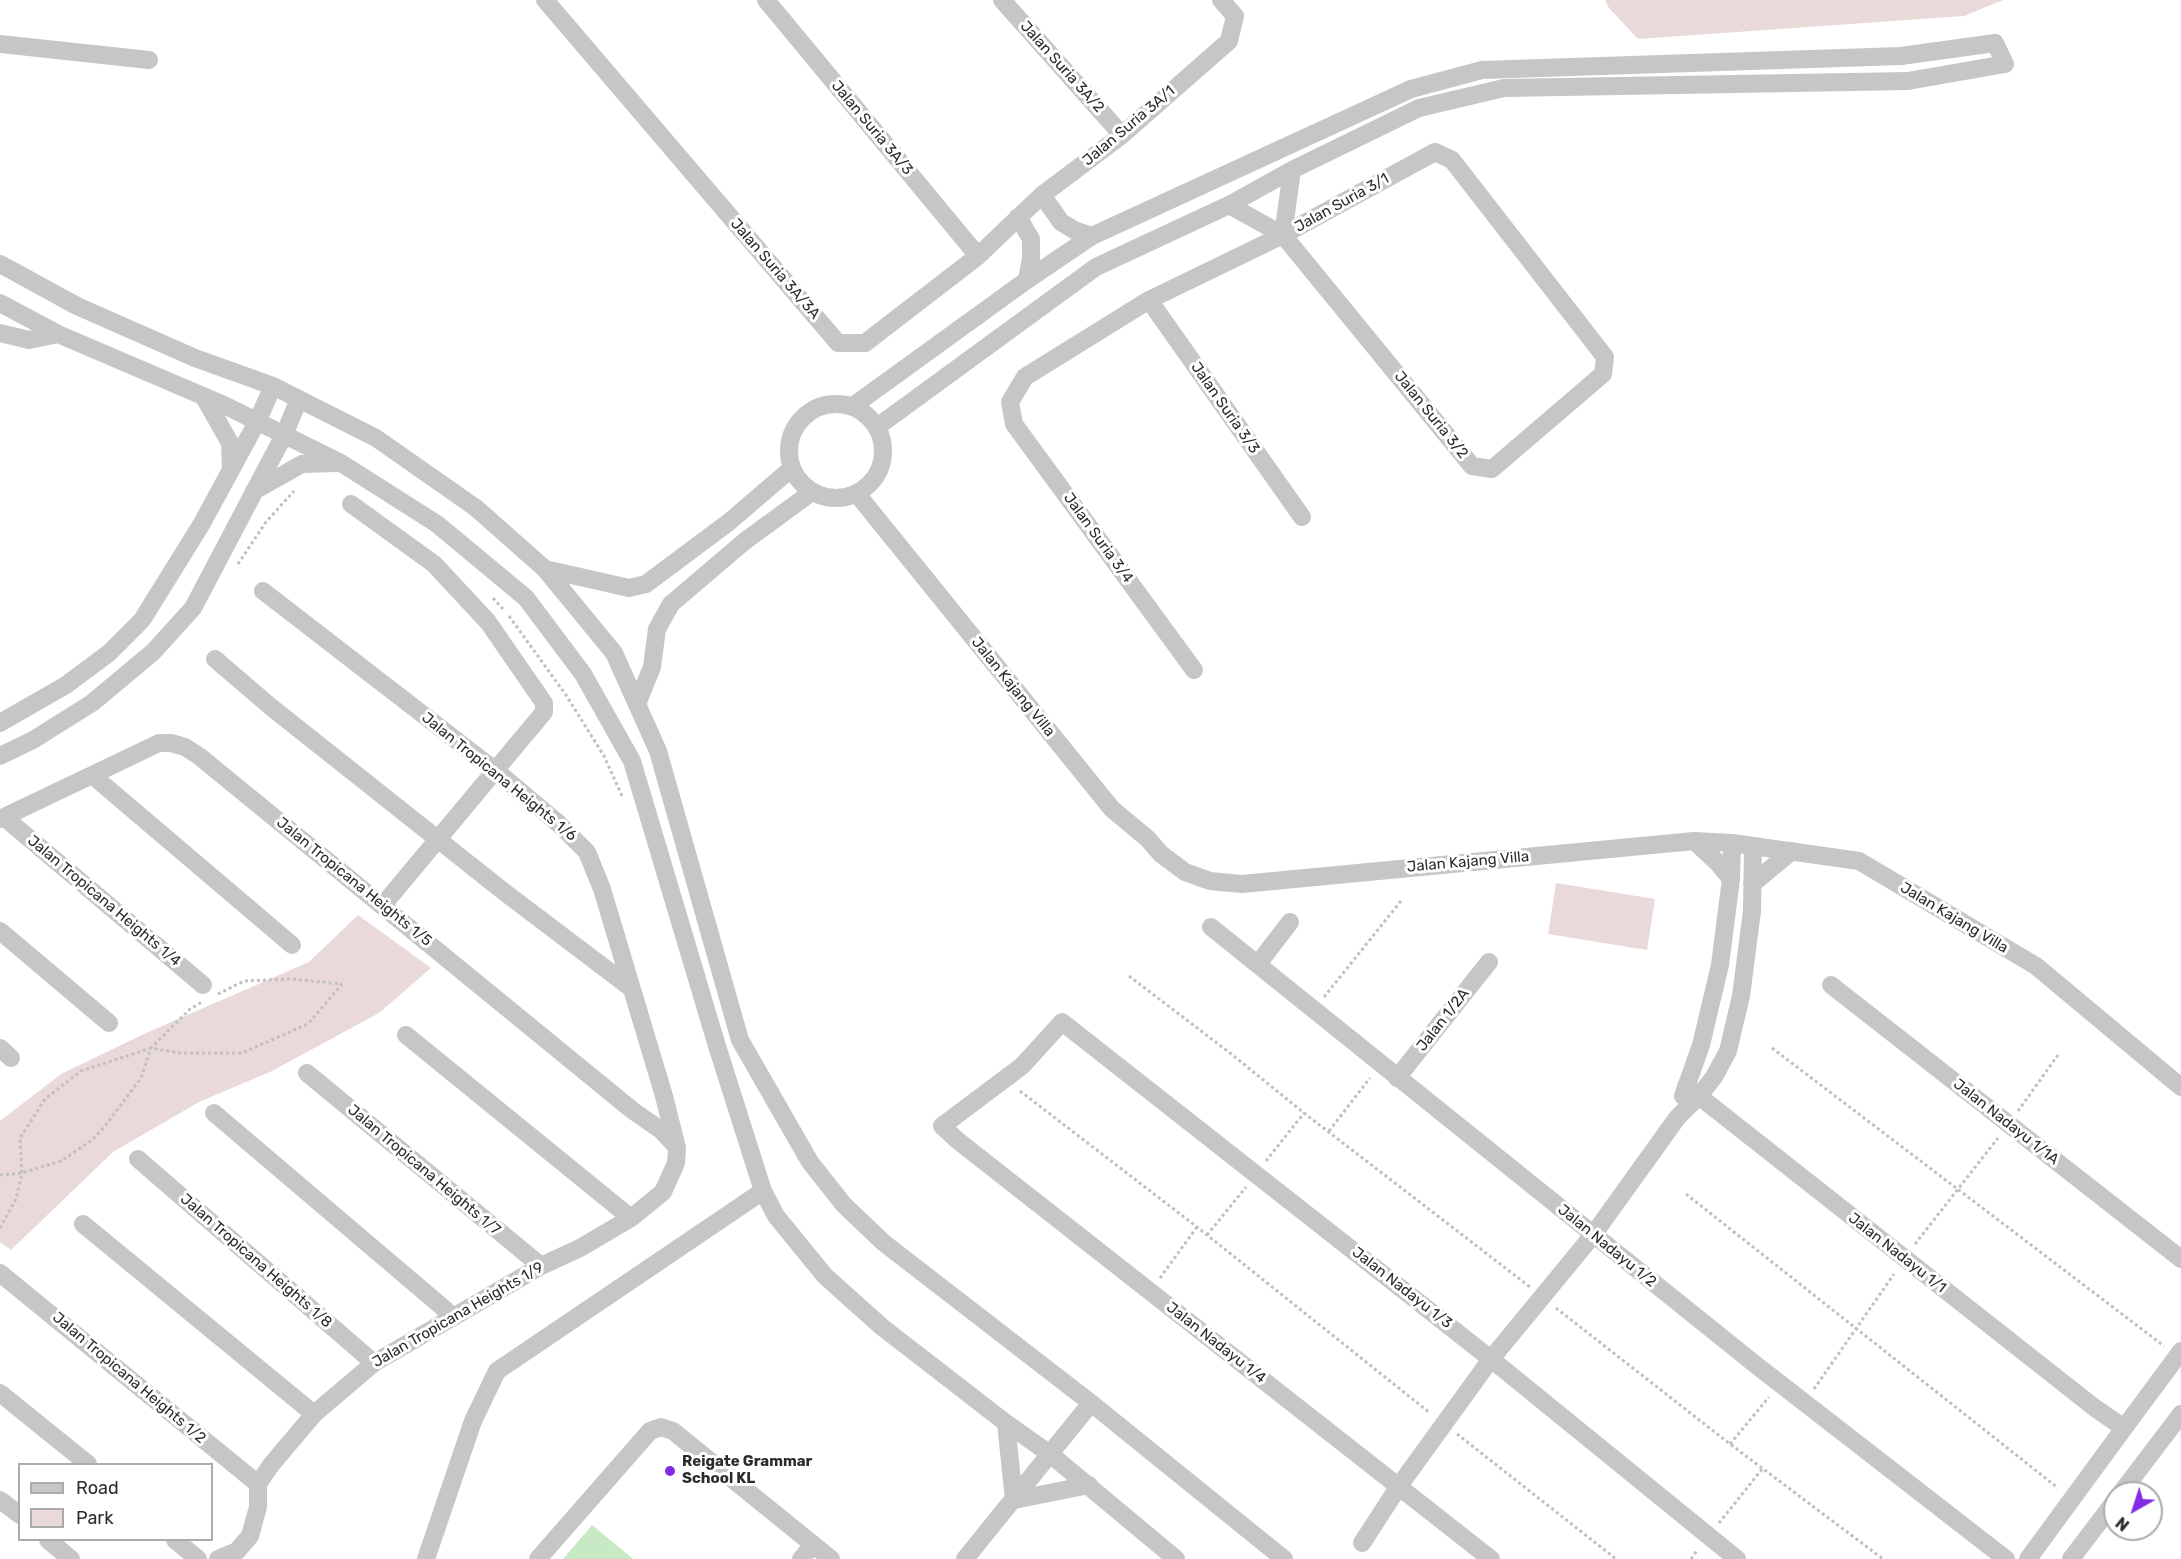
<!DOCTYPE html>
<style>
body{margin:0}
#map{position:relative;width:2181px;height:1559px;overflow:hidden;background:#fff;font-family:Rubik,sans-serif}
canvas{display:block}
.legend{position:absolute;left:18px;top:1463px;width:195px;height:78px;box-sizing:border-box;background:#fff;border:2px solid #ababab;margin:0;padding:8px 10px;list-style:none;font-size:18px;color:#2c2c2c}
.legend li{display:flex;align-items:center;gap:12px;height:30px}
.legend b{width:30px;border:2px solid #ababab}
.north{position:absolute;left:2103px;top:1481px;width:60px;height:60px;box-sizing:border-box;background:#fff;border:2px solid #ababab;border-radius:50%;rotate:219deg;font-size:16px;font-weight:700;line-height:24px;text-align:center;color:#2c2c2c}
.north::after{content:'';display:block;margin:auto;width:21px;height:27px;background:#812ce4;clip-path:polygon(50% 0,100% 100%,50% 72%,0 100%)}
</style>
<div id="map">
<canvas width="2181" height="1559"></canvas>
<ul class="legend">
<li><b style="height:8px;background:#c6c6c6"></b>Road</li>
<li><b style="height:16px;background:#ead9d9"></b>Park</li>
</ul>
<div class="north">N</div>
</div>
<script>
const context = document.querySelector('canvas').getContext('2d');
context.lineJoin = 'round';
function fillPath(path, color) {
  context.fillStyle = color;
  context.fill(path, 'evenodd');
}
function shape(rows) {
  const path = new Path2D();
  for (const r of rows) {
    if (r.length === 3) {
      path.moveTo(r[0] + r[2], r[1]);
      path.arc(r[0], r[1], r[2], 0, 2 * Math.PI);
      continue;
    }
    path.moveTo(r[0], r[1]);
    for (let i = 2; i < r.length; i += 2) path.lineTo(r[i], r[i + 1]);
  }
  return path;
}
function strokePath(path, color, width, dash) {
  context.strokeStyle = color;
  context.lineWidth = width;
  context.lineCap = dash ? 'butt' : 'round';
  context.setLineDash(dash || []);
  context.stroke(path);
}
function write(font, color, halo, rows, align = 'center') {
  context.font = font + ' Rubik,sans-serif';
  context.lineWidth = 6;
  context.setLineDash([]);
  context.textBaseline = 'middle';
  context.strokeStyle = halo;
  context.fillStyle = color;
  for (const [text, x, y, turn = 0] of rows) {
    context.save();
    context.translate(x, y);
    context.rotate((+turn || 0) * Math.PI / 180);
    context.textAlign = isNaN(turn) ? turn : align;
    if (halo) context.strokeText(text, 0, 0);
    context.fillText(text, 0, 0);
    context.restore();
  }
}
const green = shape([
 [1605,0,2003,0,1964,16,1638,39,1609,8],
 [1556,883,1655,899,1647,950,1548,934],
 [358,915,431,968,379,1013,272,1071,199,1102,113,1152,11,1250,0,1242,0,1121,61,1074,146,1033,309,962]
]);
const water = shape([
 [592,1525,633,1559,563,1559]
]);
const path = shape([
 [238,564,266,522,294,491],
 [493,598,503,609],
 [509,616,566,695,604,756,622,796],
 [1129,976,1230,1053,1304,1113,1530,1287],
 [218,994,244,981,292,979,342,984],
 [1324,997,1401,901],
 [1772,1048,2164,1346],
 [1020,1091,1197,1227,1430,1413],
 [2018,1111,2058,1055],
 [1329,1131,1370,1078],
 [1266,1161,1304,1113],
 [0,1175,22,1173,61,1161,92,1140,105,1126,141,1078,151,1048,190,1009,202,1002],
 [1686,1194,2058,1488],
 [0,1228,16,1199,22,1173,20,1138,45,1099,81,1071,151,1048,180,1053,242,1053,308,1024,342,984],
 [1207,1235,1246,1187],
 [1915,1244,1998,1138],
 [1160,1278,1197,1227],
 [1556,1308,1730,1444,1883,1559],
 [1814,1389,1894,1274],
 [1457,1434,1616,1559],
 [1730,1444,1769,1397],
 [1719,1523,1763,1468],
 [1691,1559,1698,1549]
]);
const minor = shape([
 [545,0,838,343,865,343,978,256,1042,195,1122,135,1229,41,1235,16,1221,0],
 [766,0,978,256],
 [1002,0,1122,135],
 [0,44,149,60],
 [1042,195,1061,222,1074,230,1092,236],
 [1018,217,1031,239,1031,258,1027,280],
 [1283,235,1292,170],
 [0,264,77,306,195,358,273,386,376,438,476,508,545,569,614,653,658,751,740,1040,810,1162,844,1205,884,1243,1091,1403,1284,1559],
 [1149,300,1302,517],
 [0,303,58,334,224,405,341,463,437,524,526,598,583,674,632,761,717,1046,763,1191,776,1216,825,1276,882,1327,1006,1423,1050,1454,1176,1559],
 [0,333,29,340,58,334],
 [204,397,230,443,231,469],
 [836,451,47],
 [853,406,1027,280,1092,236,1411,89,1482,70,1901,56,1995,43,2005,64,1908,81,1504,88,1419,108,1292,170,1229,205,1096,267,877,427],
 [254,491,302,464,336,463],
 [857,494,1112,809,1148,839,1161,854,1185,872,1210,881,1242,884,1694,841,1732,843,1859,861,2036,966,2181,1087],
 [351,504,434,564,488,622,544,703,544,712,383,905],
 [545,569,629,588,646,584,729,522,792,468],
 [215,659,271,707,503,891,631,988],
 [1194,670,1014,424,1010,402,1025,377,1149,300,1283,235,1435,152,1452,160,1605,357,1603,374,1492,469,1472,466,1283,235,1229,205],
 [637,704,652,667,657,629,671,604,745,541,812,492],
 [0,723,66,685,109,653,142,620,201,525,257,422,273,386],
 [0,756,33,740,92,703,153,652,193,608,284,435,299,399],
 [92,775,292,945],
 [5,818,203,985],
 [0,819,159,743,171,743,185,747,199,756,632,1110,662,1131,676,1146],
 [1694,841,1718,863,1731,879],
 [1752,884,1792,851],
 [1211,927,1756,1365,2006,1559],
 [0,931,109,1023],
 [1258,964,1290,922],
 [1831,985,2181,1259],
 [406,1035,631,1218],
 [0,1048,11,1058],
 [307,1073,541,1266],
 [1397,1078,1489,962],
 [1686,1086,2095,1408,2124,1428,2181,1351],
 [1683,1096,1701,1045,1720,965,1731,879,1732,843],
 [214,1113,454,1317],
 [138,1159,374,1363],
 [83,1224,314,1414],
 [0,1273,258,1484],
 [0,1393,88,1464],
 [1006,1423,1014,1500],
 [2121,1493,2181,1414],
 [0,1500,20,1515],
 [1014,1500,1089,1485],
 [48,1540,71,1559],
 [175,1540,198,1559],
 [1362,1543,1399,1486,1491,1359,1593,1235,1677,1118,1699,1096,1714,1077,1728,1051,1741,996,1752,911,1753,846],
 [218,1559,237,1551,250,1536,258,1507,258,1484,271,1465,314,1414,374,1363,541,1266,580,1248,631,1218,663,1192,676,1163,677,1148,664,1096,602,889,587,852,559,824,496,771,263,591],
 [426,1559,473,1421,497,1371,763,1191],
 [538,1559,650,1431,661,1427,673,1431,831,1559],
 [801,1559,813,1544],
 [965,1559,1091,1403],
 [1491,1559,957,1140,942,1126,1022,1066,1062,1022,1491,1359,1737,1559],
 [2028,1559,2124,1428],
 [2071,1559,2115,1501]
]);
const markers = [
 [670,1471,6,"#812ce4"]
];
const streetNames = [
 ["Jalan Suria 3A/2",1062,67,48],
 ["Jalan Suria 3A/1",1129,126,-40],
 ["Jalan Suria 3A/3",872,128,50],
 ["Jalan Suria 3/1",1342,203,-29],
 ["Jalan Suria 3A/3A",775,269,49],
 ["Jalan Suria 3/3",1225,408,55],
 ["Jalan Suria 3/2",1431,415,51],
 ["Jalan Suria 3/4",1098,538,54],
 ["Jalan Kajang Villa",1013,687,51],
 ["Jalan Tropicana Heights 1/6",499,777,39],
 ["Jalan Kajang Villa",1468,862,-5],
 ["Jalan Tropicana Heights 1/5",354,882,39],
 ["Jalan Tropicana Heights 1/4",104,901,40],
 ["Jalan Kajang Villa",1954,918,31],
 ["Jalan 1/2A",1443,1020,-52],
 ["Jalan Nadayu 1/1A",2006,1122,38],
 ["Jalan Tropicana Heights 1/7",424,1170,40],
 ["Jalan Nadayu 1/2",1607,1246,39],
 ["Jalan Nadayu 1/1",1897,1253,38],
 ["Jalan Tropicana Heights 1/8",256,1261,41],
 ["Jalan Nadayu 1/3",1402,1288,38],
 ["Jalan Tropicana Heights 1/9",458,1315,-30],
 ["Jalan Nadayu 1/4",1216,1343,38],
 ["Jalan Tropicana Heights 1/2",129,1378,40]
];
const poiNames = [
 ["Reigate Grammar",682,1462],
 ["School KL",682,1479]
];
fillPath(green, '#ead9d9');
fillPath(water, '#c7eac4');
strokePath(path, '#c0c0c0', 3, [3, 3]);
strokePath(minor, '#c6c6c6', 18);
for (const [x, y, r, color] of markers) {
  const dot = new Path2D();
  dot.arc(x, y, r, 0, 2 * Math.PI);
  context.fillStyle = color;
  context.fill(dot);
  strokePath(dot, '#fff', 2);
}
write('15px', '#2c2c2c', '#fff', streetNames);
write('bold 15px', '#2c2c2c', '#fff', poiNames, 'left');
</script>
